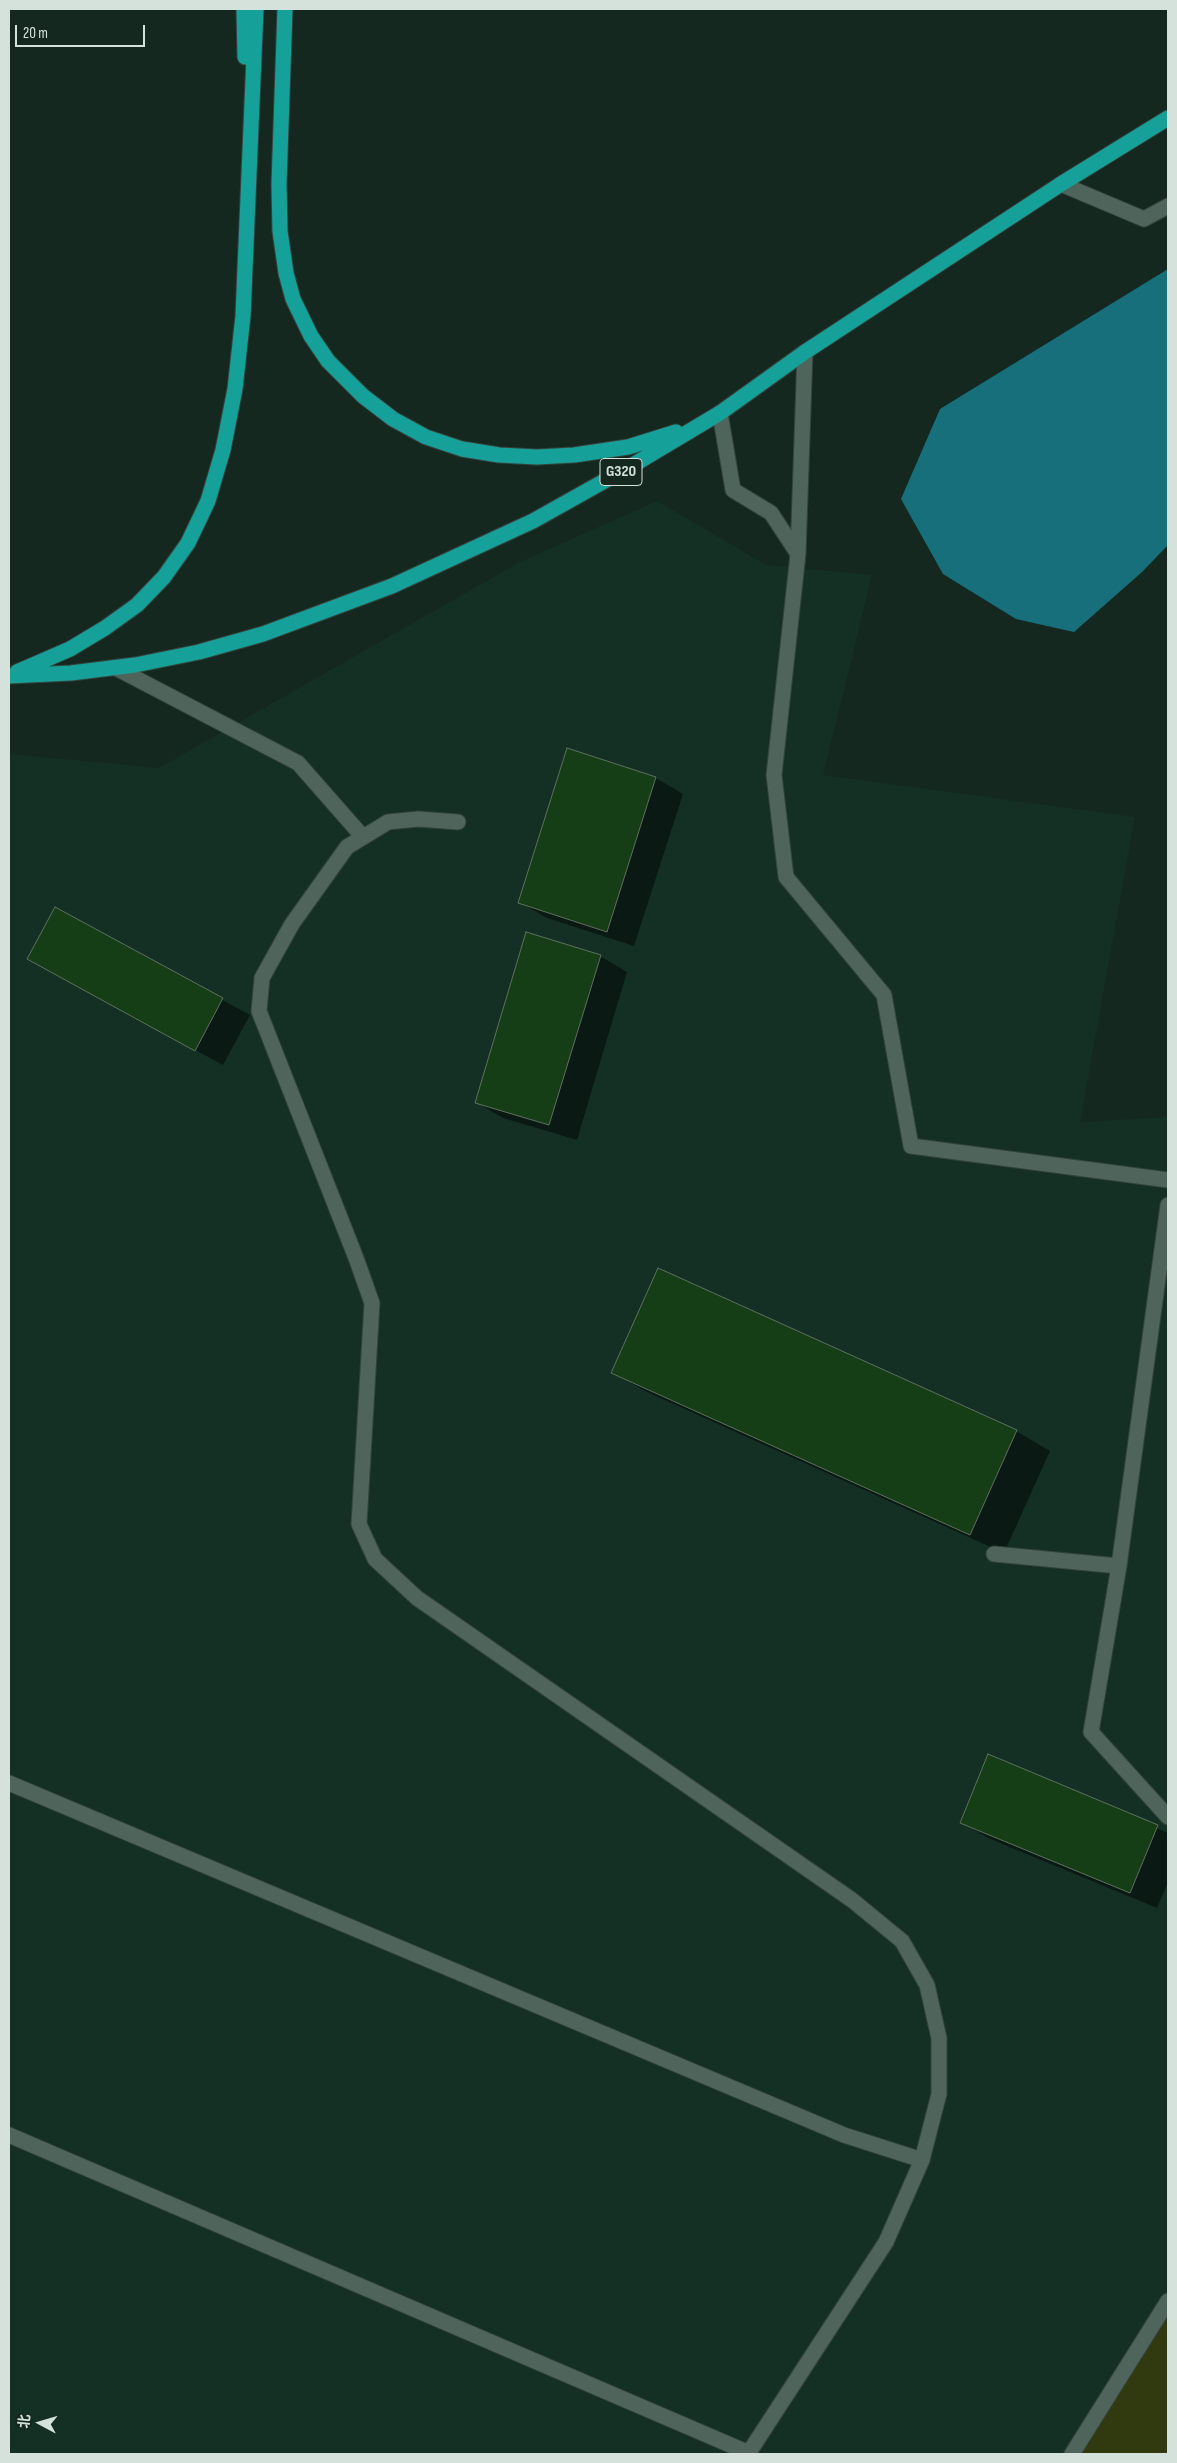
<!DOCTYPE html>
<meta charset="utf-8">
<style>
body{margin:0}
#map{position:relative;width:1177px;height:2463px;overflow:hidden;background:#152820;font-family:"Sofia Sans Condensed","Noto Sans SC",sans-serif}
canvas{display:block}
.frame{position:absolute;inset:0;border:10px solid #d5e1db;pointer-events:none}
.north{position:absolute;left:15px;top:2398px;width:50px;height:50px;-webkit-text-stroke:4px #152820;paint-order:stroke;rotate:276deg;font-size:14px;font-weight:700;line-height:20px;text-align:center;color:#d5e1db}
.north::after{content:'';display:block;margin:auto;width:18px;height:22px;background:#d5e1db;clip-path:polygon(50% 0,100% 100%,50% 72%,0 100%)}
.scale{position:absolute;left:15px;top:25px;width:130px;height:22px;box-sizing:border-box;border:2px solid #d5e1db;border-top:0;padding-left:6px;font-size:15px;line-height:18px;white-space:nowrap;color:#d5e1db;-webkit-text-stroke:4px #152820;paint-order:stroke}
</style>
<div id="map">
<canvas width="1177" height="2463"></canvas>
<div class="frame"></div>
<div class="north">北</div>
<div class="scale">20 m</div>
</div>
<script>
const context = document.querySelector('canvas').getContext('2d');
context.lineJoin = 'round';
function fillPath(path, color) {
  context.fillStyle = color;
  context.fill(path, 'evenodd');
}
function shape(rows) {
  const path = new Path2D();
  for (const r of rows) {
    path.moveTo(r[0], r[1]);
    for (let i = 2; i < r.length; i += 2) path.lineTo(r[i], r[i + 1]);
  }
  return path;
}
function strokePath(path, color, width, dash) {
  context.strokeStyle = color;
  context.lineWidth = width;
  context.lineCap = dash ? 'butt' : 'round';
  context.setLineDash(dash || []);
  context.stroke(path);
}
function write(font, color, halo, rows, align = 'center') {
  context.font = font + ' "Sofia Sans Condensed",sans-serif';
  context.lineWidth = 5;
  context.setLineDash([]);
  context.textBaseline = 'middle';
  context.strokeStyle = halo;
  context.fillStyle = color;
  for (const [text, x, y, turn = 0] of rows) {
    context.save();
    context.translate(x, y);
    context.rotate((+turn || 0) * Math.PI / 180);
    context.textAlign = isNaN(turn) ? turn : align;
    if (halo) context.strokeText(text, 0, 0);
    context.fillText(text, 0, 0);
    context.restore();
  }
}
const built = shape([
 [657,501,766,565,872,575,823,775,1135,817,1080,1122,1168,1117,1168,2315,1081,2454,9,2454,9,754,159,768,520,562]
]);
const green = shape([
 [1168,2315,1168,2454,1081,2454]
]);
const water = shape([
 [1168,269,1168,545,1142,572,1074,632,1016,619,943,574,901,499,940,409]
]);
const shadow = shape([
 [656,778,683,794,634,946,547,918,519,902],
 [56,909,250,1015,223,1065,56,974],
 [600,956,627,972,577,1140,503,1118,476,1102],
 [612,1372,1016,1431,1050,1451,1004,1553,647,1392],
 [988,1756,1168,1833,1168,1882,1157,1908,988,1838,961,1822]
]);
const building = shape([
 [567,748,656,777,607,932,518,903,567,748],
 [55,907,223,998,195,1051,27,959,55,907],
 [526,932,601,955,549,1125,475,1103,526,932],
 [658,1268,1017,1430,970,1535,611,1373,658,1268],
 [988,1754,1158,1825,1130,1893,960,1823,988,1754]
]);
const lane = shape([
 [1061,184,1144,219,1168,206],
 [805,352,798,554,774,775,786,877,884,995,911,1146,1168,1180],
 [720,413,733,490,771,513,798,554],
 [116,668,298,763,363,837],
 [458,822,418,819,388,822,347,847,292,924,262,978,259,1011,356,1258,372,1303,359,1524,375,1559,417,1598,852,1900,902,1941,927,1985,939,2038,939,2094,922,2160,886,2242,748,2454],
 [1168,1205,1119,1566,1091,1732,1168,1817],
 [994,1554,1119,1566],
 [9,1783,844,2135,922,2160],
 [9,2135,749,2453],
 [1072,2454,1168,2301]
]);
const highway = shape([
 [244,9,245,57],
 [285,9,279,184,280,231,286,273,293,299,311,336,328,361,363,396,393,419,426,437,462,449,499,455,537,457,574,455,628,447,676,432],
 [17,672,70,649,105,628,137,605,164,577,188,543,208,501,223,450,235,389,243,316,256,9],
 [9,676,71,673,135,665,199,652,263,634,392,586,533,521,633,465,720,413,805,352,1061,184,1168,118]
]);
const shields = [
 [621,472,42]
];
const shieldNames = [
 ["G320",621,472]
];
fillPath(built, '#143025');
fillPath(green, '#303a0e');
fillPath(water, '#186f7c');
fillPath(shadow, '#0007');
fillPath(building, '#163e16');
strokePath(building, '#606f5f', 1);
strokePath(lane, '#34433c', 17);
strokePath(highway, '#34433c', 17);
strokePath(lane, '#4f645a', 15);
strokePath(highway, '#15a199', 15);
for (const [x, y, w] of shields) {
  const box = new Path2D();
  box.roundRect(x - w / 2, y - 13.5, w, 27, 4);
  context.fillStyle = '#152820';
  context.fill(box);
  strokePath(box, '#d5e1db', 1);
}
write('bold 16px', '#d5e1db', null, shieldNames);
</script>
